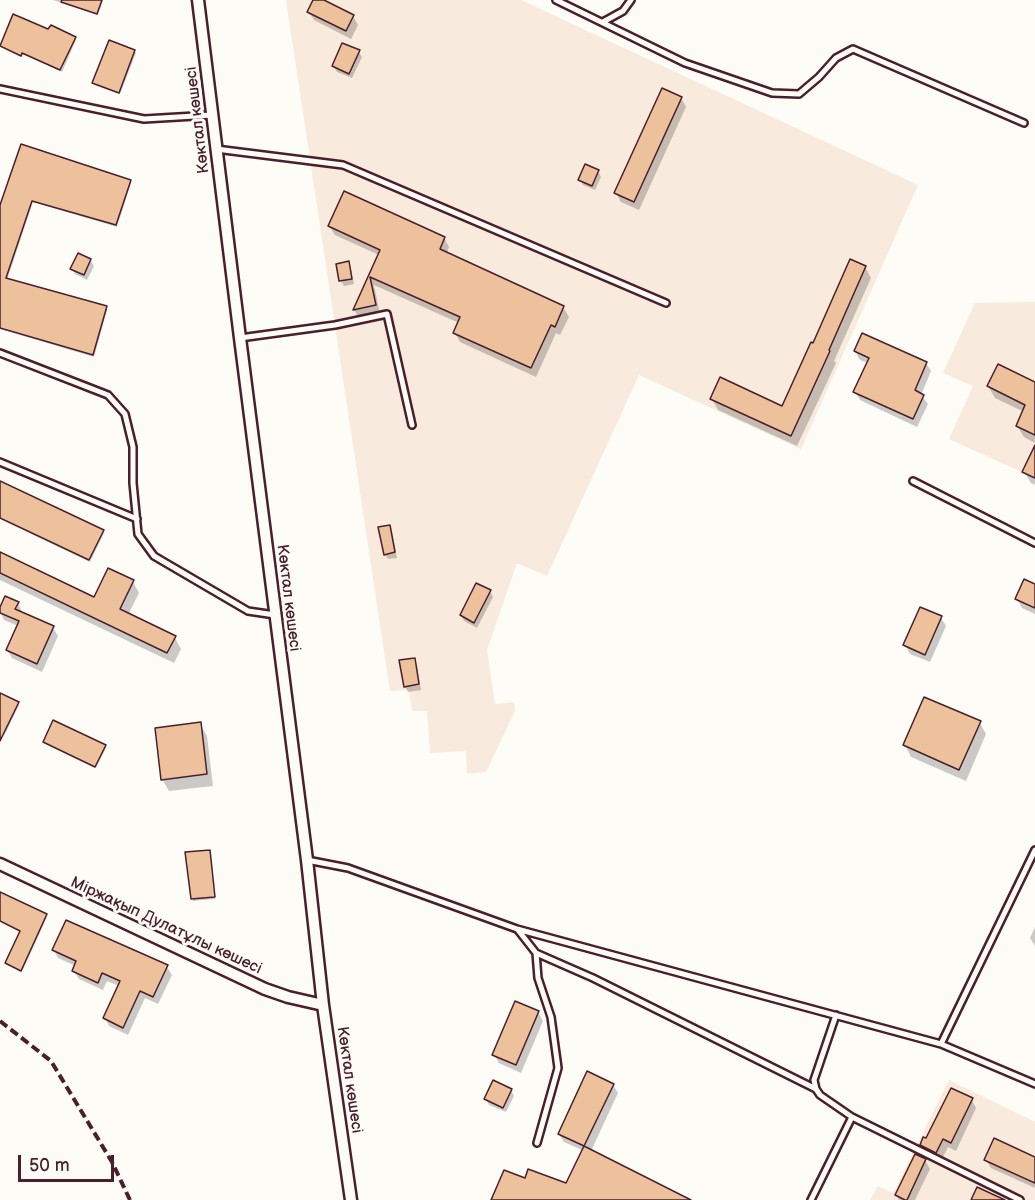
<!DOCTYPE html>
<meta charset="utf-8">
<style>
body{margin:0}
#map{position:relative;width:1035px;height:1200px;overflow:hidden;background:#fdfcf7;font-family:"Balsamiq Sans",sans-serif}
canvas{display:block}
.scale{position:absolute;left:18px;top:1155px;width:96px;height:27px;box-sizing:border-box;border:3px solid #4a1f2b;border-top:0;padding-left:8px;font-size:18px;line-height:21px;white-space:nowrap;color:#4a1f2b;-webkit-text-stroke:4px #fdfcf7;paint-order:stroke}
</style>
<div id="map">
<canvas width="1035" height="1200"></canvas>
<div class="scale">50 m</div>
</div>
<script>
const context = document.querySelector('canvas').getContext('2d');
context.lineJoin = 'round';
function fillPath(path, color) {
  context.fillStyle = color;
  context.fill(path, 'evenodd');
}
function shape(rows) {
  const path = new Path2D();
  for (const r of rows) {
    path.moveTo(r[0], r[1]);
    for (let i = 2; i < r.length; i += 2) path.lineTo(r[i], r[i + 1]);
  }
  return path;
}
function strokePath(path, color, width, dash) {
  context.strokeStyle = color;
  context.lineWidth = width;
  context.lineCap = dash ? 'butt' : 'round';
  context.setLineDash(dash || []);
  context.stroke(path);
}
function write(font, color, halo, rows, align = 'center') {
  context.font = font + ' "Balsamiq Sans",sans-serif';
  context.lineWidth = 6;
  context.setLineDash([]);
  context.textBaseline = 'middle';
  context.strokeStyle = halo;
  context.fillStyle = color;
  for (const [text, x, y, turn = 0] of rows) {
    context.save();
    context.translate(x, y);
    context.rotate((+turn || 0) * Math.PI / 180);
    context.textAlign = isNaN(turn) ? turn : align;
    if (halo) context.strokeText(text, 0, 0);
    context.fillText(text, 0, 0);
    context.restore();
  }
}
const built = shape([
 [286,0,521,0,918,185,801,449,639,375,547,576,517,563,487,650,495,704,514,702,515,711,486,772,467,774,466,751,430,753,427,711,412,711,409,690,390,691],
 [1035,302,1035,478,949,439,973,386,943,373,975,303],
 [949,1080,1035,1122,1035,1200,870,1200,878,1186,893,1193]
]);
const shadow = shape([
 [53,0,103,0,98,15],
 [315,0,320,0,353,16,358,25,351,39,314,20,309,12],
 [49,31,75,38,76,40,62,72,23,54,22,57,0,46],
 [134,51,136,53,120,94,95,85,94,83],
 [358,51,362,57,352,78,337,72,333,66],
 [681,98,686,107,639,210,621,202,616,193],
 [22,146,130,181,131,183,117,227,33,202,7,280,106,307,107,310,94,357,0,329,0,210],
 [598,171,601,177,595,190,583,185,580,180],
 [329,226,444,238,449,247,447,253,563,307,569,317,560,335,556,333,536,377,460,342,455,333,459,323,374,285,380,314,360,319,354,310,379,255,335,235],
 [90,260,94,266,87,280,75,274,72,269],
 [348,263,351,268,354,284,344,286,341,281,338,265],
 [865,267,871,278,834,361,836,363,797,446,718,410,712,399,783,408,814,345],
 [855,351,926,363,931,371,921,395,928,404,917,427,860,400,855,392,868,363,860,360],
 [1035,384,1035,443,1024,437,1017,426,1024,412,995,398,988,386],
 [1035,448,1035,485,1031,483,1024,472],
 [0,482,103,531,104,533,90,562,0,519],
 [389,527,392,532,397,558,388,559,385,554],
 [0,553,95,599,133,582,139,593,128,615,175,638,181,649,174,663,0,580],
 [1035,586,1035,614,1022,608,1017,599],
 [490,591,493,597,477,628,464,621,461,615],
 [18,603,22,612,21,614,53,628,58,636,42,672,12,658,7,650,18,626,4,620,0,611],
 [941,618,946,626,930,662,910,654,905,645],
 [414,659,417,665,421,690,408,692,405,686],
 [0,695,19,705,5,734,0,732],
 [980,723,986,734,966,781,911,757,905,745],
 [200,724,207,736,213,786,169,791,162,779],
 [44,741,105,746,106,748,96,768],
 [187,853,210,853,215,899,193,901],
 [0,894,47,917,22,972,6,963,21,932,0,922],
 [1035,927,1035,946,1030,938],
 [54,950,167,967,172,975,158,1004,145,998,128,1035,109,1026,105,1018,119,986,107,981,103,990,79,979,74,971,76,966,58,958],
 [538,1012,543,1021,521,1073,499,1063,494,1055],
 [613,1085,618,1093,591,1151,688,1200,493,1200,526,1180,567,1185,584,1151,564,1142,559,1134],
 [511,1090,514,1096,506,1112,489,1105,486,1099],
 [971,1099,976,1108,956,1151,948,1147,941,1161,926,1154,921,1145],
 [1035,1158,1035,1188,991,1168,986,1160],
 [925,1160,930,1169,915,1200,899,1200,896,1195]
]);
const building = shape([
 [62,0,102,0,97,14,61,2,62,0],
 [313,0,324,0,354,15,346,31,307,12,313,0],
 [13,14,48,29,51,25,76,37,60,70,22,53,21,56,0,46,13,14],
 [109,40,135,50,119,93,92,83,109,40],
 [342,43,360,50,349,74,332,66,342,43],
 [662,88,682,97,634,202,614,193,662,88],
 [21,144,131,180,116,225,32,201,6,278,107,306,93,355,0,328,0,205,21,144],
 [585,164,599,170,592,186,578,180,585,164],
 [344,191,445,237,440,249,564,306,555,327,551,325,531,368,453,333,460,317,370,277,376,305,353,310,380,250,328,226,344,191],
 [78,253,91,259,84,275,70,269,78,253],
 [850,259,866,266,829,350,830,351,791,436,710,399,720,377,782,406,811,342,813,343,850,259],
 [349,261,352,279,339,281,336,264,349,261],
 [862,333,927,362,915,390,924,395,913,419,853,392,869,358,854,351,862,333],
 [998,364,1035,382,1035,435,1016,426,1025,405,987,386,998,364],
 [1035,445,1035,478,1022,472,1035,445],
 [0,481,104,530,89,560,0,518,0,481],
 [390,525,395,552,384,555,378,527,390,525],
 [0,552,94,597,108,568,134,580,120,609,176,636,167,653,0,573,0,552],
 [1024,579,1035,584,1035,608,1015,599,1024,579],
 [476,583,491,590,474,623,460,615,476,583],
 [5,596,19,602,15,609,54,626,37,664,6,650,19,621,0,613,0,607,5,596],
 [920,607,942,616,925,655,903,645,920,607],
 [415,658,419,684,404,687,399,660,415,658],
 [0,693,19,702,0,741,0,693],
 [924,697,981,721,959,770,903,745,924,697],
 [53,720,106,745,95,767,43,742,53,720],
 [201,722,207,774,161,780,155,728,201,722],
 [210,850,215,897,191,899,185,852,210,850],
 [0,892,47,914,21,971,5,963,20,931,0,921,0,892],
 [66,920,168,965,153,997,140,991,123,1028,103,1018,120,981,102,973,98,983,72,971,76,961,52,950,66,920],
 [515,1001,539,1011,516,1065,492,1055,515,1001],
 [587,1071,614,1084,584,1146,558,1134,587,1071],
 [493,1080,512,1089,503,1108,484,1099,493,1080],
 [951,1088,973,1098,951,1143,943,1139,936,1153,920,1145,923,1137,926,1138,951,1088],
 [994,1138,1035,1157,1035,1183,984,1160,994,1138],
 [584,1146,691,1200,491,1200,504,1170,525,1178,528,1169,566,1183,584,1146],
 [915,1154,926,1159,907,1200,905,1200,895,1195,915,1154],
 [977,1187,1005,1200,971,1200,977,1187]
]);
const lane = shape([
 [556,0,685,63,772,93,799,94,819,77,836,58,853,49,1024,123],
 [603,22,623,11,631,0],
 [0,89,144,119,212,115],
 [216,149,343,165,666,303],
 [240,338,335,325,387,314,412,425],
 [0,353,108,395,125,414,133,447,133,483,138,534,154,556,248,611,275,615],
 [0,462,137,519],
 [913,481,1035,543],
 [307,860,348,868,517,929,941,1044,1035,850],
 [518,930,536,953,593,978,816,1089],
 [536,953,538,978,551,1017,558,1068,537,1143],
 [836,1015,814,1080,816,1089,820,1095,852,1117,1020,1200],
 [941,1044,1035,1084],
 [811,1200,852,1117]
]);
const street = shape([
 [198,0,240,338,307,860,323,1005,351,1200],
 [0,864,265,989,288,997,323,1005]
]);
const rail = shape([
 [0,1021,51,1061,112,1162,130,1200]
]);
const streetNames = [
 ["Көктал көшесі",198,120,-97],
 ["Көктал көшесі",288,598,83],
 ["Міржақып Дулатұлы көшесі",166,926,25],
 ["Көктал көшесі",349,1080,82]
];
fillPath(built, '#f8eadc');
fillPath(shadow, '#0003');
fillPath(building, '#ecc19c');
strokePath(building, '#4a1f2b', 1.5);
strokePath(lane, '#4a1f2b', 10);
strokePath(street, '#4a1f2b', 15);
strokePath(lane, '#fdfcf7', 5);
strokePath(street, '#fdfcf7', 10);
strokePath(rail, '#4a1f2b', 4, [9, 4.5]);
write('16px', '#4a1f2b', '#fdfcf7', streetNames);
</script>
